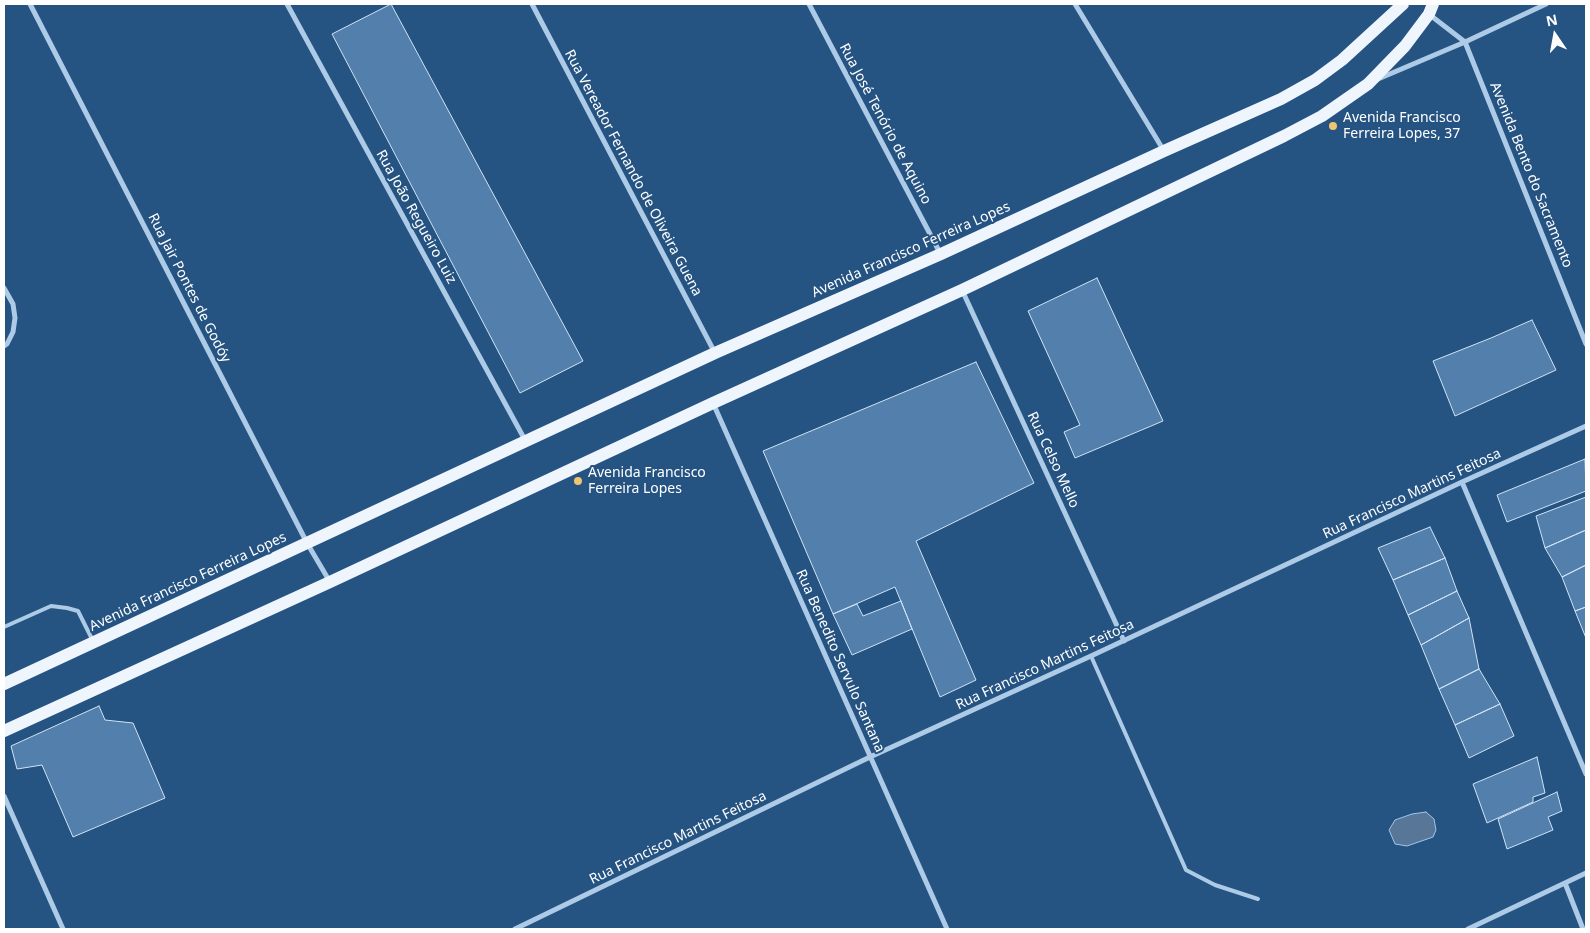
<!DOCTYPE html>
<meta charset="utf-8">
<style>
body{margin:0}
#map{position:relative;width:1590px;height:933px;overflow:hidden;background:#255382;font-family:"Noto Sans",sans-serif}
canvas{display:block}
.frame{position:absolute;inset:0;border:5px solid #fff;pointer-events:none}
.north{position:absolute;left:1530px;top:10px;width:50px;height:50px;-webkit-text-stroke:4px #255382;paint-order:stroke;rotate:348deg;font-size:14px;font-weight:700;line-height:20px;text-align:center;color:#fff}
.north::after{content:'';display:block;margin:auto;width:18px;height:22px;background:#fff;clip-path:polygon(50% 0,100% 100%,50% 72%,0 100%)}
</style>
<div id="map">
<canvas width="1590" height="933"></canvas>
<div class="frame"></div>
<div class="north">N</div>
</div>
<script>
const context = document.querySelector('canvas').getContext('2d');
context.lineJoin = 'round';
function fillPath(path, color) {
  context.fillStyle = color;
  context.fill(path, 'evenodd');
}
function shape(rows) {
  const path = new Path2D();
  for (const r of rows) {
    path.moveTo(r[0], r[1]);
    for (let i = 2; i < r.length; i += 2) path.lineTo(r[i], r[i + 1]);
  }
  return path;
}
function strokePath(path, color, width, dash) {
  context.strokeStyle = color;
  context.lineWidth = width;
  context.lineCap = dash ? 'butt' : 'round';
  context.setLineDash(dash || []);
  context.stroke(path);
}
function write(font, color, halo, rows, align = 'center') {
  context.font = font + ' "Noto Sans",sans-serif';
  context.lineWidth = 4;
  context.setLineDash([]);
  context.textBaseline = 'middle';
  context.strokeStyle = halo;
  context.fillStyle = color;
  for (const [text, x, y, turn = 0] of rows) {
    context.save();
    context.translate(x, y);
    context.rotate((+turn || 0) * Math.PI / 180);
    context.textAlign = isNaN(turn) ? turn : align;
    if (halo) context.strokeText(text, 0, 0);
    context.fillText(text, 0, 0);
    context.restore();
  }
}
const water = shape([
 [1426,812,1434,819,1436,830,1433,837,1407,846,1395,844,1389,830,1395,820,1412,814,1426,812]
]);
const building = shape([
 [391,4,583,361,520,393,332,34,391,4],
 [1097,278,1163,421,1075,458,1064,432,1080,425,1028,311,1097,278],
 [1532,320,1556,370,1455,416,1433,361,1491,338,1532,320],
 [976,362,1034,483,916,541,976,680,940,697,895,587,833,614,763,451,976,362],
 [1585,459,1586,491,1507,522,1497,495,1585,459],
 [1586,497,1586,530,1545,548,1536,516,1586,497],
 [1430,527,1445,558,1393,580,1378,548,1430,527],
 [1586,530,1586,565,1562,577,1545,548,1586,530],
 [1445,558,1457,591,1408,615,1393,580,1445,558],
 [1586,565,1586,607,1575,611,1562,577,1586,565],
 [1457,591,1469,618,1421,645,1408,615,1457,591],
 [901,601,912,629,852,655,833,614,857,604,863,616,901,601],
 [1586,607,1586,638,1575,611,1586,607],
 [1469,618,1479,669,1439,689,1421,645,1469,618],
 [1479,669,1500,704,1455,725,1439,689,1479,669],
 [1500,704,1514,736,1469,758,1455,725,1500,704],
 [99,706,105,720,133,723,165,798,73,837,42,765,17,769,11,746,99,706],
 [1537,757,1545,793,1533,797,1533,802,1487,823,1473,784,1537,757],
 [1557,792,1562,811,1548,817,1553,830,1507,849,1498,819,1557,792]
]);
const lane = shape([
 [4,627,51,606,67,608,78,611,93,641],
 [1091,656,1186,870,1215,885,1258,899]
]);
const street = shape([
 [30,4,307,543,330,582],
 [287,4,525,440],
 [532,4,715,353],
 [809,4,940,253],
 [1075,4,1164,151],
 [1430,15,1465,42,1586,344],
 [1378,79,1465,42,1546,4],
 [4,288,13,304,15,318,13,332,7,344,4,346],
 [962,290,1124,641],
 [713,403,947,929],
 [1462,482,1586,774],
 [4,796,63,929],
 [1565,883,1583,929],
 [515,929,870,757,1091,656,1462,482,1586,426],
 [1468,929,1586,873]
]);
const primary = shape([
 [4,684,715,353,941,254,1164,151,1281,99,1315,80,1342,60,1403,4],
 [4,731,330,582,713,403,962,290,1284,136,1322,116,1368,84,1405,46,1429,14,1433,4]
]);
const markers = [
 [1333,126,5,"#f0c572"],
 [578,481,5,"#f0c572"]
];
const poiNames = [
 ["Avenida Francisco",1343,118],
 ["Ferreira Lopes, 37",1343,134],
 ["Avenida Francisco",588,473],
 ["Ferreira Lopes",588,489]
];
const streetNames = [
 ["Rua José Tenório de Aquino",885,124,62],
 ["Rua Vereador Fernando de Oliveira Guena",633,173,62],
 ["Avenida Bento do Sacramento",1531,175,68],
 ["Rua João Regueiro Luiz",416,217,61],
 ["Avenida Francisco Ferreira Lopes",911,250,-24],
 ["Rua Jair Pontes de Godóy",189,288,63],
 ["Rua Celso Mello",1053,460,65],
 ["Rua Francisco Martins Feitosa",1412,494,-25],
 ["Avenida Francisco Ferreira Lopes",188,582,-25],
 ["Rua Benedito Servulo Santana",840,661,66],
 ["Rua Francisco Martins Feitosa",1045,665,-25],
 ["Rua Francisco Martins Feitosa",678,838,-26]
];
fillPath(water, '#587798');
strokePath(water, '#a2c6e8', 1);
fillPath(building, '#527fac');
strokePath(building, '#d1e3f5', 1);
strokePath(lane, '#adcbe7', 4);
strokePath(street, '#adcbe7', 5);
strokePath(primary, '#eff5fd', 12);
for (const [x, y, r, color] of markers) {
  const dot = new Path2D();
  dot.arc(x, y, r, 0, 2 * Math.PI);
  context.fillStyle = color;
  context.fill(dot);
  strokePath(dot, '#255382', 2);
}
write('14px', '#fff', '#255382', poiNames, 'left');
write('14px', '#fff', '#255382', streetNames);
</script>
